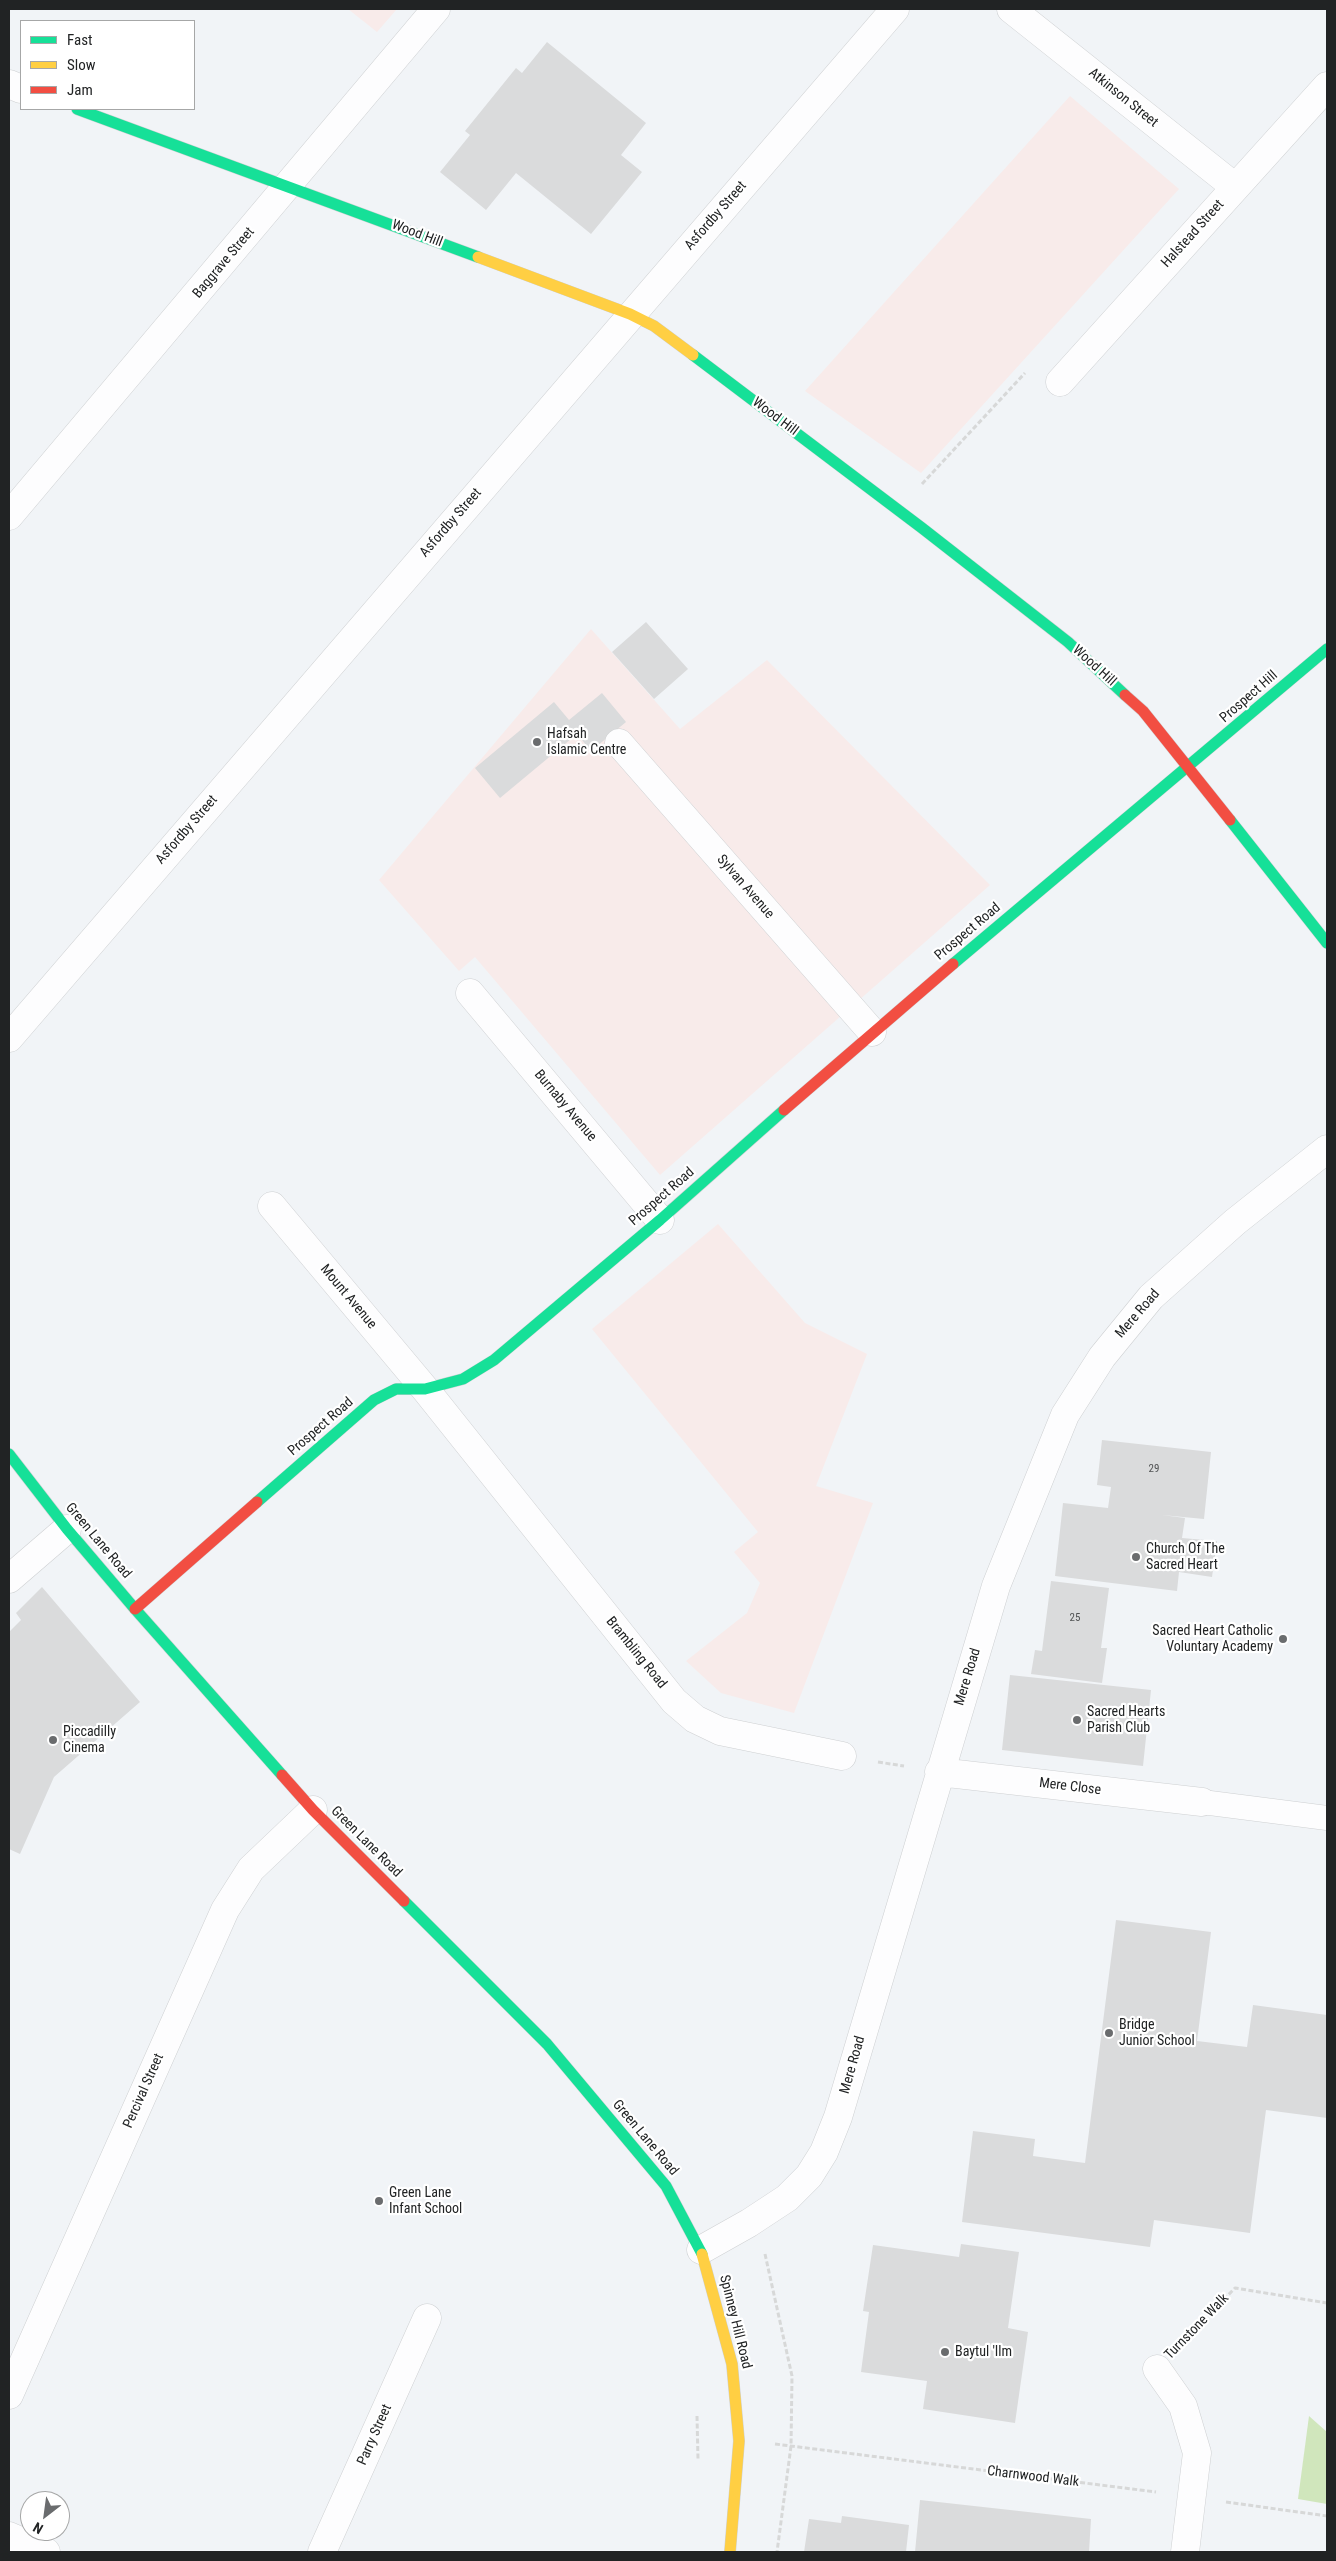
<!DOCTYPE html>
<style>
body{margin:0}
#map{position:relative;width:1336px;height:2561px;overflow:hidden;background:#f1f4f7;font-family:"Roboto Condensed",sans-serif}
canvas{display:block}
.frame{position:absolute;inset:0;border:10px solid #212324;pointer-events:none}
.legend{position:absolute;left:20px;top:20px;width:175px;height:90px;box-sizing:border-box;background:#fff;border:1px solid #a6a7a7;margin:0;padding:6px 9px;list-style:none;font-size:15px;color:#212324}
.legend li{display:flex;align-items:center;gap:10px;height:25px}
.legend b{width:25px;border:1px solid #a6a7a7}
.north{position:absolute;left:20px;top:2491px;width:50px;height:50px;box-sizing:border-box;background:#fff;border:1px solid #a6a7a7;border-radius:50%;rotate:210deg;font-size:14px;font-weight:700;line-height:20px;text-align:center;color:#212324}
.north::after{content:'';display:block;margin:auto;width:18px;height:22px;background:#6a6c6e;clip-path:polygon(50% 0,100% 100%,50% 72%,0 100%)}
</style>
<div id="map">
<canvas width="1336" height="2561"></canvas>
<div class="frame"></div>
<ul class="legend">
<li><b style="height:6px;background:#16e098"></b>Fast</li>
<li><b style="height:6px;background:#ffcf43"></b>Slow</li>
<li><b style="height:6px;background:#f24e42"></b>Jam</li>
</ul>
<div class="north">N</div>
</div>
<script>
const context = document.querySelector('canvas').getContext('2d');
context.lineJoin = 'round';
function fillPath(path, color) {
  context.fillStyle = color;
  context.fill(path, 'evenodd');
}
function shape(rows) {
  const path = new Path2D();
  for (const r of rows) {
    path.moveTo(r[0], r[1]);
    for (let i = 2; i < r.length; i += 2) path.lineTo(r[i], r[i + 1]);
  }
  return path;
}
function strokePath(path, color, width, dash) {
  context.strokeStyle = color;
  context.lineWidth = width;
  context.lineCap = dash ? 'butt' : 'round';
  context.setLineDash(dash || []);
  context.stroke(path);
}
function write(font, color, halo, rows, align = 'center') {
  context.font = font + ' "Roboto Condensed",sans-serif';
  context.lineWidth = 4.5;
  context.setLineDash([]);
  context.textBaseline = 'middle';
  context.strokeStyle = halo;
  context.fillStyle = color;
  for (const [text, x, y, turn = 0] of rows) {
    context.save();
    context.translate(x, y);
    context.rotate((+turn || 0) * Math.PI / 180);
    context.textAlign = isNaN(turn) ? turn : align;
    if (halo) context.strokeText(text, 0, 0);
    context.fillText(text, 0, 0);
    context.restore();
  }
}
const industrial = shape([
 [348,9,397,9,377,32],
 [1070,96,1179,189,921,473,805,391],
 [591,629,680,729,767,660,990,885,660,1175,475,957,459,971,379,880],
 [718,1224,805,1323,867,1354,816,1486,873,1503,794,1713,721,1693,686,1661,747,1613,760,1583,734,1552,758,1532,592,1329]
]);
const green = shape([
 [1309,2416,1327,2432,1327,2504,1298,2499]
]);
const building = shape([
 [547,42,646,123,621,155,642,172,591,234,516,173,486,210,440,172,470,135,465,131,516,68,522,73],
 [646,622,688,669,654,699,612,652],
 [602,693,626,722,591,751,577,734,500,798,475,768,554,702,569,720],
 [1102,1440,1211,1452,1204,1519,1162,1515,1185,1518,1182,1538,1217,1541,1212,1577,1179,1572,1177,1591,1055,1576,1063,1503,1108,1508,1111,1487,1097,1485],
 [1051,1581,1109,1588,1101,1648,1107,1648,1102,1683,1031,1674,1035,1650,1042,1651],
 [42,1587,140,1702,54,1777,20,1854,9,1849,9,1632,21,1620,16,1613],
 [1010,1675,1151,1690,1143,1766,1002,1750],
 [1116,1920,1211,1932,1197,2041,1247,2047,1253,2005,1327,2015,1327,2118,1266,2110,1250,2233,1154,2220,1150,2247,962,2222,973,2131,1035,2139,1033,2156,1085,2163],
 [961,2244,1019,2252,1008,2328,1028,2332,1015,2423,923,2409,927,2381,861,2372,869,2312,863,2311,873,2245,959,2257],
 [920,2500,1091,2519,1089,2552,915,2552],
 [842,2516,909,2525,906,2552,804,2552,809,2519,841,2523]
]);
const path = shape([
 [922,484,1025,373],
 [878,1762,904,1766],
 [765,2254,792,2376,791,2446,777,2552],
 [1182,2343,1235,2288,1327,2303],
 [697,2416,698,2459],
 [775,2444,1156,2492],
 [1226,2502,1327,2516]
]);
const lane = shape([
 [1202,1802,1327,1818]
]);
const street = shape([
 [1011,9,1235,187],
 [9,84,21,89],
 [1060,382,1327,86],
 [9,516,436,9],
 [619,743,872,1032],
 [470,993,660,1220],
 [9,1038,895,9],
 [272,1206,425,1389,674,1701,695,1719,720,1731,842,1756],
 [9,1579,67,1529],
 [939,1772,1202,1802],
 [701,2250,749,2223,787,2198,809,2176,824,2152,838,2117,996,1586,1065,1415,1102,1357,1151,1297,1235,1222,1327,1149],
 [1157,2369,1183,2406,1197,2453,1185,2552],
 [9,2395,225,1910,251,1869,313,1810],
 [9,2536,46,2552],
 [322,2552,427,2318]
]);
const fast = shape([
 [77,109,478,257],
 [693,355,922,528,1068,642,1125,695],
 [1230,820,1327,943],
 [953,964,1327,649],
 [9,1454,67,1529,135,1609,282,1775],
 [257,1502,374,1400,396,1389,425,1389,463,1379,494,1360,660,1220,784,1110],
 [404,1901,547,2044,666,2186,702,2254]
]);
const slow = shape([
 [478,257,630,314,654,326,693,355],
 [702,2254,732,2364,739,2441,730,2552]
]);
const jam = shape([
 [1125,695,1143,711,1230,820],
 [784,1110,953,964],
 [135,1609,257,1502],
 [282,1775,313,1810,404,1901]
]);
const markers = [
 [537,742,5,"#6a6c6e"],
 [1136,1557,5,"#6a6c6e"],
 [1283,1639,5,"#6a6c6e"],
 [1077,1720,5,"#6a6c6e"],
 [53,1740,5,"#6a6c6e"],
 [1109,2033,5,"#6a6c6e"],
 [379,2201,5,"#6a6c6e"],
 [945,2352,5,"#6a6c6e"]
];
const numberNames = [
 ["29",1154,1469],
 ["25",1075,1618]
];
const streetNames = [
 ["Atkinson Street",1123,98,39],
 ["Asfordby Street",716,216,-49],
 ["Wood Hill",417,234,21],
 ["Halstead Street",1193,234,-48],
 ["Baggrave Street",224,263,-50],
 ["Wood Hill",775,417,37],
 ["Asfordby Street",451,523,-49],
 ["Wood Hill",1094,666,42],
 ["Prospect Hill",1249,697,-41],
 ["Asfordby Street",187,830,-49],
 ["Sylvan Avenue",745,887,49],
 ["Prospect Road",968,932,-40],
 ["Burnaby Avenue",565,1106,50],
 ["Prospect Road",662,1197,-41],
 ["Mount Avenue",348,1297,50],
 ["Mere Road",1138,1314,-49],
 ["Prospect Road",321,1427,-41],
 ["Green Lane Road",98,1541,50],
 ["Brambling Road",636,1653,51],
 ["Mere Road",968,1677,-73],
 ["Mere Close",1070,1787,7],
 ["Green Lane Road",366,1842,45],
 ["Mere Road",853,2065,-74],
 ["Percival Street",144,2091,-66],
 ["Green Lane Road",645,2138,50],
 ["Spinney Hill Road",735,2322,76],
 ["Turnstone Walk",1197,2327,-46],
 ["Parry Street",375,2435,-66],
 ["Charnwood Walk",1033,2477,7]
];
const poiNames = [
 ["Hafsah",547,734],
 ["Islamic Centre",547,750],
 ["Church Of The",1146,1549],
 ["Sacred Heart",1146,1565],
 ["Sacred Heart Catholic",1273,1631,"right"],
 ["Voluntary Academy",1273,1647,"right"],
 ["Sacred Hearts",1087,1712],
 ["Parish Club",1087,1728],
 ["Piccadilly",63,1732],
 ["Cinema",63,1748],
 ["Bridge",1119,2025],
 ["Junior School",1119,2041],
 ["Green Lane",389,2193],
 ["Infant School",389,2209],
 ["Baytul 'Ilm",955,2352]
];
fillPath(industrial, '#f8ebea');
fillPath(green, '#d0e6bc');
fillPath(building, '#dadbdc');
strokePath(lane, '#ced0d2', 25);
strokePath(street, '#ced0d2', 29);
strokePath(fast, '#ced0d2', 12);
strokePath(slow, '#ced0d2', 12);
strokePath(jam, '#ced0d2', 12);
strokePath(path, '#d7d8d8', 3, [5, 2.5]);
strokePath(lane, '#fdfdfe', 24);
strokePath(street, '#fdfdfe', 28);
strokePath(fast, '#16e098', 11);
strokePath(slow, '#ffcf43', 11);
strokePath(jam, '#f24e42', 11);
for (const [x, y, r, color] of markers) {
  const dot = new Path2D();
  dot.arc(x, y, r, 0, 2 * Math.PI);
  context.fillStyle = color;
  context.fill(dot);
  strokePath(dot, '#fff', 2);
}
write('11px', '#505253', null, numberNames);
write('14px', '#212324', '#fff', streetNames);
write('14px', '#212324', '#fff', poiNames, 'left');
</script>
